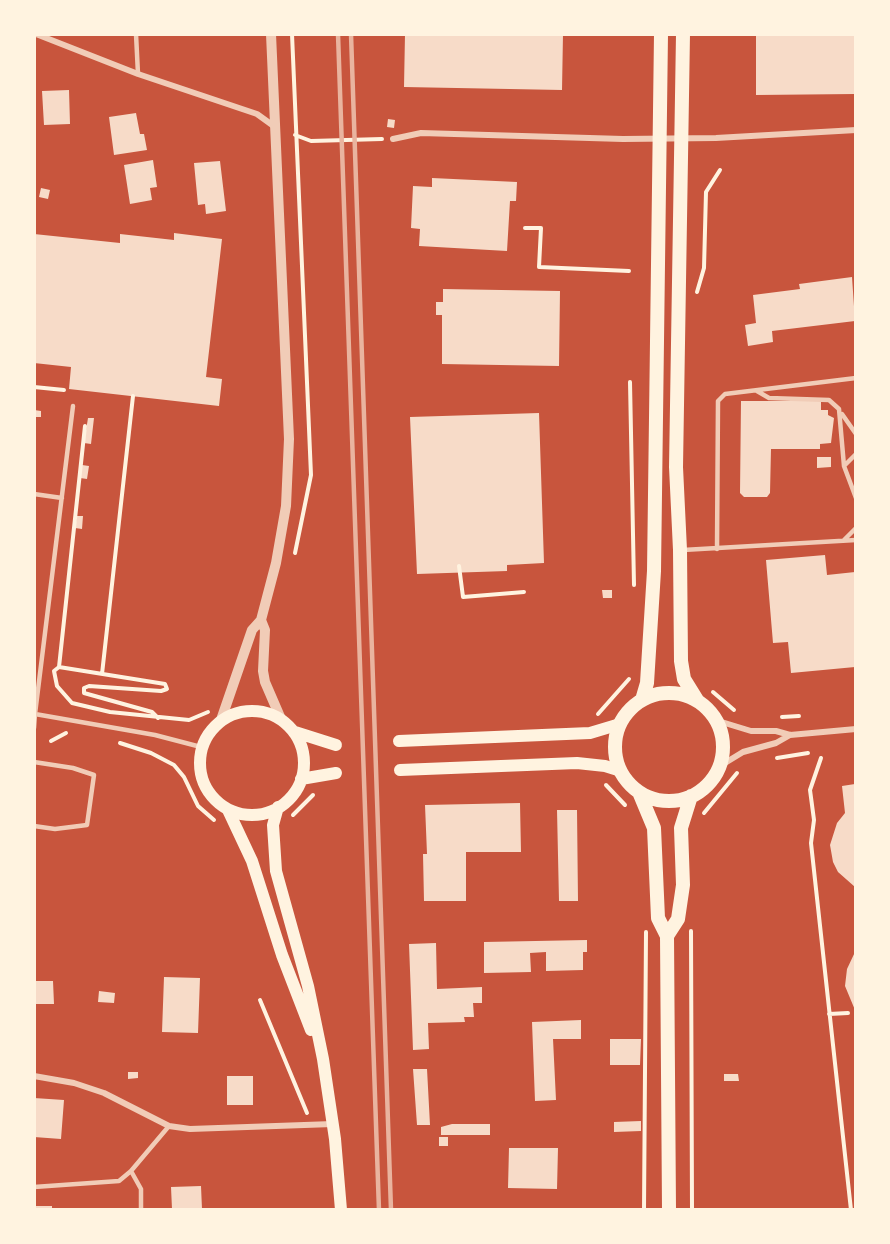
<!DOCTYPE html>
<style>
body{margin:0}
#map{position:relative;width:890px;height:1244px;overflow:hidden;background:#c8553d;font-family:Rubik,sans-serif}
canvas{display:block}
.frame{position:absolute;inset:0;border:36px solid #fff3e0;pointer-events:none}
</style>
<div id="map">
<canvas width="890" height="1244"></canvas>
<div class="frame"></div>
</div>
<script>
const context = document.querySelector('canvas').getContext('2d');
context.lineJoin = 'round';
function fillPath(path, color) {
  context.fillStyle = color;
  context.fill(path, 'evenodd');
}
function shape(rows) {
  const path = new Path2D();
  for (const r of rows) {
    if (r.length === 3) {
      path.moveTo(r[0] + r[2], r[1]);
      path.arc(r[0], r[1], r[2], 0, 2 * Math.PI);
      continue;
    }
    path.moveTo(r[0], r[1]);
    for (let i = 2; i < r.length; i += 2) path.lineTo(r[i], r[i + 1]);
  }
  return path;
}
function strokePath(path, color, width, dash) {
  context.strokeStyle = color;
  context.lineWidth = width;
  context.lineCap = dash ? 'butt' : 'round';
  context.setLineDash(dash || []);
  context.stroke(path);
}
const building = shape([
 [405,34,563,34,562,90,404,87],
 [756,34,855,34,855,94,756,95],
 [69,90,70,124,44,125,42,91],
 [136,113,140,134,144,134,147,150,114,155,109,117],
 [388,119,395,120,394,128,387,127],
 [153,160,157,187,150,188,152,200,130,204,124,165],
 [220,161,226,211,206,214,205,204,198,205,194,163],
 [432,178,517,182,516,201,510,201,507,251,419,246,420,229,411,228,413,186,432,187],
 [41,188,50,190,48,199,39,197],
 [174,233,222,239,206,377,222,379,219,406,69,389,71,367,34,363,34,234,120,243,120,234,174,240],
 [852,277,855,321,772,331,773,342,748,346,745,325,756,323,753,295,800,289,799,284],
 [443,289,560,291,559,366,442,364,442,315,436,315,436,302,443,302],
 [741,401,821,401,821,410,828,410,828,415,834,418,831,443,820,444,820,449,771,449,770,493,767,497,744,497,740,493],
 [34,410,41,411,41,417,34,417],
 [539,413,544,563,507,565,507,571,417,574,410,417],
 [88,418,94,418,91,444,84,443],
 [817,457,831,457,831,467,817,468],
 [82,465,89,466,87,479,80,478],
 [77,516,83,516,82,529,75,528],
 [825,555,827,575,855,572,855,667,791,673,788,642,773,643,766,560],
 [602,590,612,590,612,598,603,598],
 [855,784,855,887,838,872,833,862,830,845,837,823,845,813,842,786],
 [520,803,521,852,466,852,466,901,424,901,423,854,427,854,425,805],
 [557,810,577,810,578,901,559,901],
 [587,940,587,952,583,952,583,970,546,971,546,952,530,953,531,972,484,973,484,942],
 [436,943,437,989,482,987,482,1003,473,1003,474,1017,464,1017,465,1022,428,1023,429,1049,413,1050,409,944],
 [855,952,855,1010,845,986,847,969],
 [164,977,200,978,198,1033,162,1032],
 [34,981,53,981,54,1004,34,1004],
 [99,991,115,993,114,1003,98,1002],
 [581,1020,581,1039,553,1039,556,1100,535,1101,532,1022],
 [610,1039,641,1039,640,1065,610,1065],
 [413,1069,427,1069,430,1125,417,1125],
 [128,1072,138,1072,138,1078,128,1079],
 [724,1074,738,1074,739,1081,724,1081],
 [227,1076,253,1076,253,1105,227,1105],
 [34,1098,64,1100,61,1139,34,1137],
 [641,1121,641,1131,614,1132,614,1122],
 [452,1124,490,1124,490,1135,441,1135,441,1127],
 [439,1137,448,1137,448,1146,439,1146],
 [509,1148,558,1148,557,1189,508,1188],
 [201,1186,202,1209,172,1209,171,1187],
 [34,1206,52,1206,52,1209,34,1209]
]);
const path = shape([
 [292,34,311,475,295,553],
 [295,135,311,141,382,139],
 [525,228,541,228,539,267,629,271],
 [697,292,704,268,706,192,720,170],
 [630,382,634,585],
 [34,387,64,390],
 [85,426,59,667,165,684,167,689,161,691,89,686,84,688,84,693,152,712,158,718],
 [459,566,463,597,524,592],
 [59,667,54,671,57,686,72,703,110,712,189,720,208,712],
 [102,674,133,396],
 [713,692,734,710],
 [598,714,629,679],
 [782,717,799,716],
 [51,741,66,733],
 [120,743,151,753,174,765,184,777,198,806,214,820],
 [777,758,808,753],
 [821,758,810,790,814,820,811,843,851,1210],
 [606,785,625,805],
 [704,813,737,773],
 [293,815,313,795],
 [691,931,692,1210],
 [260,1000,307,1113],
 [829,1014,848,1013],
 [644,1210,646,932]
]);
const service = shape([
 [136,34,138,74],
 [757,391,769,398,829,400,839,409,844,466,856,498],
 [73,406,35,714,155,735,201,747],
 [842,414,856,434],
 [844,466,856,454],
 [34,494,62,498],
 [844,540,856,528],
 [717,549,718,401,725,394,856,378],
 [683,550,856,540],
 [34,728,35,714],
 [34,762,73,768,94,775,87,825,55,829,34,826],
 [131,1171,141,1189,141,1210],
 [34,1187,119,1181,131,1171,169,1126]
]);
const minor = shape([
 [36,34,138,74,257,114,275,127],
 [393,139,421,133,623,139,716,138,856,130],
 [715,720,751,731,776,731,790,735,856,729],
 [720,766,743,752,776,743,790,735],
 [34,1076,74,1083,104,1093,169,1126,190,1129,333,1124]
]);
const tertiary = shape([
 [261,620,265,630,263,671,265,682,281,719],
 [221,720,252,630,261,620,276,563,286,506,289,439,271,34]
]);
const secondary = shape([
 [252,763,52],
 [295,732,336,745],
 [399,741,590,733,620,724],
 [400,770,577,763,605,766,621,771],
 [301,779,336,773],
 [278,807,273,825,276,871,308,986,323,1059,335,1139,341,1210],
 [228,810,252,861,282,955,311,1030]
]);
const primary = shape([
 [683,34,676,467,680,550,681,661,684,679,697,700],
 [669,747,54],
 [642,700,647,683,654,571,661,34],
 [639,792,654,828,658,918,667,936,669,1210],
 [667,936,678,919,683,885,681,828,691,796]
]);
const rail = shape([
 [338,34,379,1210],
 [351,34,391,1210]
]);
fillPath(building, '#f7dbc8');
strokePath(path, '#fff3e0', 4);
strokePath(service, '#f1ccb7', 4.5);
strokePath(minor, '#f1ccb7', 6);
strokePath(tertiary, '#f1ccb7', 10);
strokePath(secondary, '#fff3e0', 12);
strokePath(primary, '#fff3e0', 14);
strokePath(rail, '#e9b49f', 4.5);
</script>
